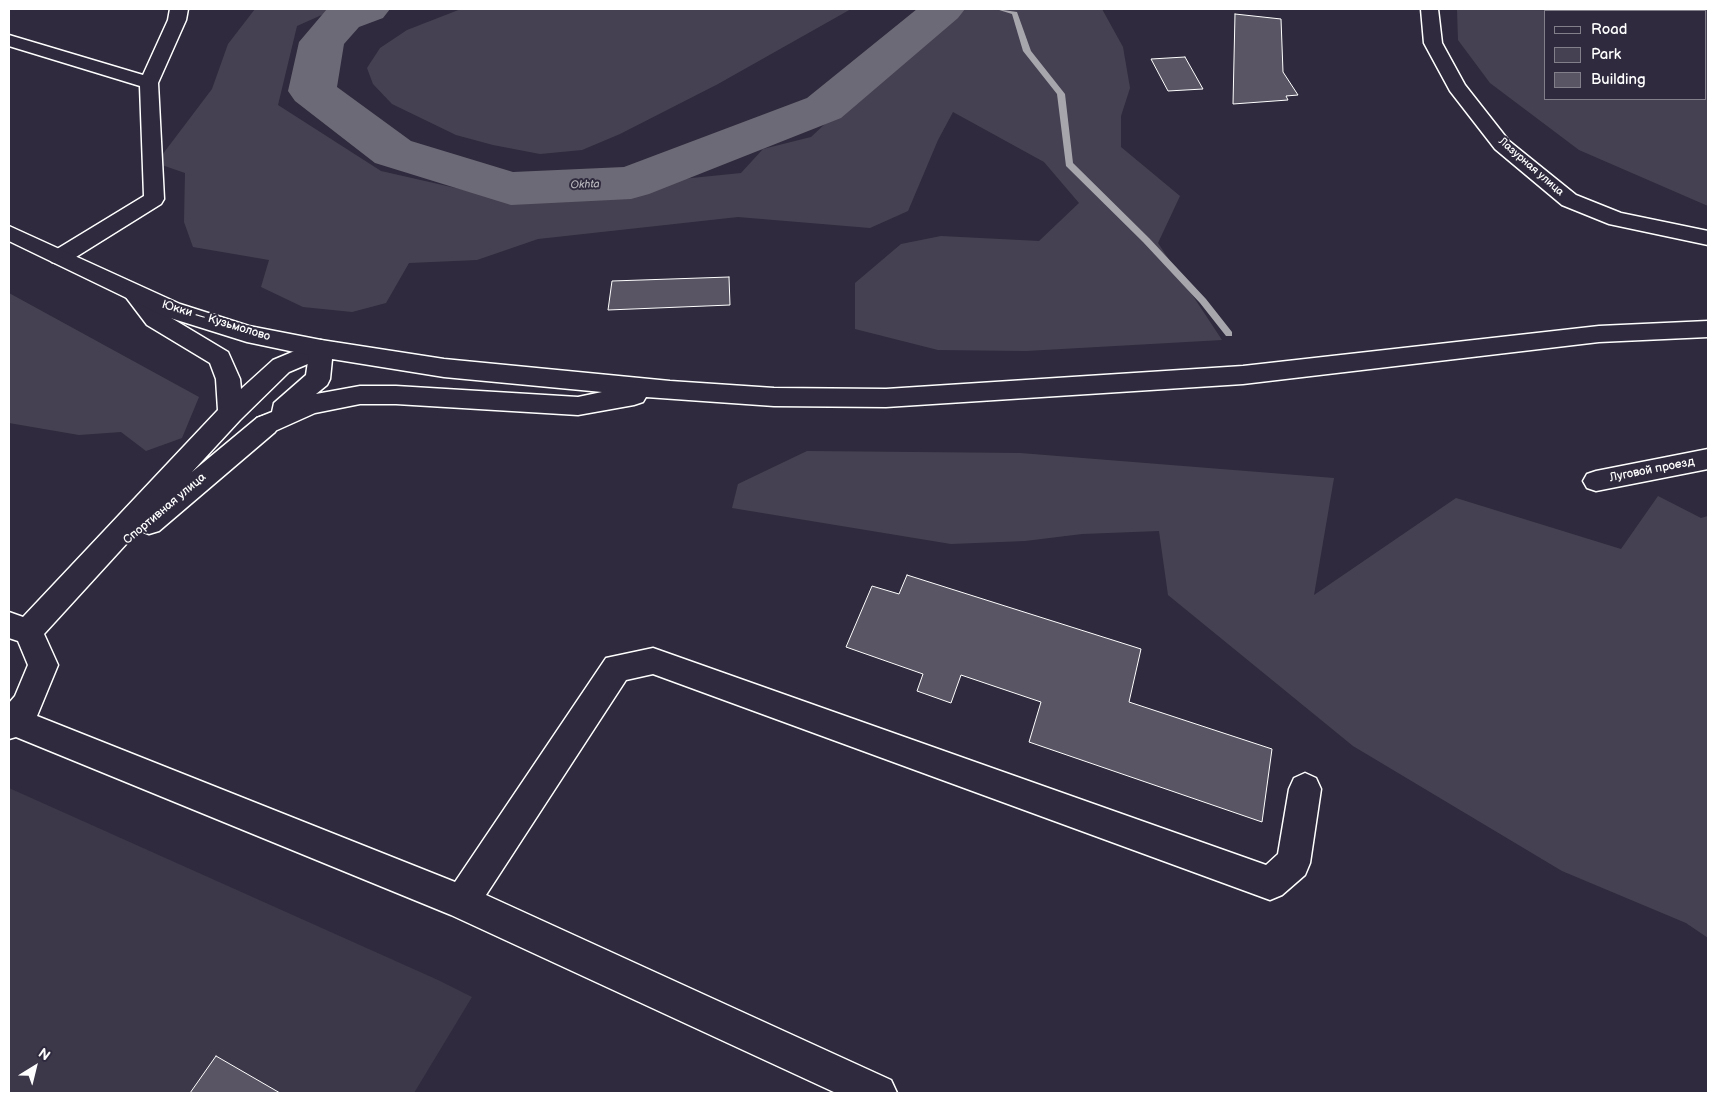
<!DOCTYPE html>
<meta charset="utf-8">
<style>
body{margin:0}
#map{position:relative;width:1717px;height:1102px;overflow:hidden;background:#2f2a3d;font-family:"Balsamiq Sans",sans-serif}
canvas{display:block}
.frame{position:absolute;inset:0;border:10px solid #fff;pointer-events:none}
.legend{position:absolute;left:1544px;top:10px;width:162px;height:90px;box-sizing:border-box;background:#2f2a3d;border:1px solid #827f8b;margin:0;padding:6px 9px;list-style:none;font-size:15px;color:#fff}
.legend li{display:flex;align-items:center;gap:10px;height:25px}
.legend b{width:25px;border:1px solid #827f8b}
.north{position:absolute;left:10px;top:1042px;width:50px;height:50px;-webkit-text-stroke:4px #2f2a3d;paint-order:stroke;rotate:36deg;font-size:14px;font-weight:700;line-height:20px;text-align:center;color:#fff}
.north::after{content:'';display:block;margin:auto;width:18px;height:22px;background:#fff;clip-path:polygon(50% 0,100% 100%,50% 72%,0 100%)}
</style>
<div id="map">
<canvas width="1717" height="1102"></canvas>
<div class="frame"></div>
<ul class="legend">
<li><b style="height:6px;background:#2f2a3d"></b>Road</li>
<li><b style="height:14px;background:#464152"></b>Park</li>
<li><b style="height:14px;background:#595564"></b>Building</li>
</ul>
<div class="north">N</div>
</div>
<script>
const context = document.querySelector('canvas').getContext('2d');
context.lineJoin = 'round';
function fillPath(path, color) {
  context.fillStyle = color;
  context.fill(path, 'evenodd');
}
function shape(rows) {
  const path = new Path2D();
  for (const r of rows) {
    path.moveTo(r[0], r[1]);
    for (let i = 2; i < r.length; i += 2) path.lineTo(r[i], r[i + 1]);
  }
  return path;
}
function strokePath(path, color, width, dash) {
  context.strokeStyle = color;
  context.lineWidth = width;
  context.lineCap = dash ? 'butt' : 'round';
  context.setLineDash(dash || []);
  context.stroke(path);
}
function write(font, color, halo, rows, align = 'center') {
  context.font = font + ' "Balsamiq Sans",sans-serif';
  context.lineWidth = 4;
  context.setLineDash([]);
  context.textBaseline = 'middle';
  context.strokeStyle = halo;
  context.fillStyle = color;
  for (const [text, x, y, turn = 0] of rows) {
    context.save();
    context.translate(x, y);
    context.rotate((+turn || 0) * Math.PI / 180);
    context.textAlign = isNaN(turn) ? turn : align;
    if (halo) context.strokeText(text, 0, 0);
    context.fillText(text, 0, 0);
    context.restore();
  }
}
const built = shape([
 [9,788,438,980,472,997,414,1093,9,1093]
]);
const green = shape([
 [255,9,335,9,297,26,278,105,381,171,504,199,614,195,682,179,741,173,763,149,811,137,948,9,1102,9,1123,47,1130,88,1121,116,1121,147,1180,196,1158,243,1222,340,1026,351,938,350,855,329,855,283,901,244,941,236,1039,241,1079,203,1044,162,953,112,938,140,908,211,870,228,738,217,538,239,477,260,409,263,386,303,352,312,303,307,261,287,269,260,193,247,184,222,185,173,156,163,212,89,228,44],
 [461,9,851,9,718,84,620,134,582,150,540,154,493,145,456,135,392,104,373,84,367,68,380,48,407,30],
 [1457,9,1708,9,1708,206,1579,150,1490,83,1458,40],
 [1546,11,1706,11,1706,99,1546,99],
 [9,293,199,397,182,438,146,451,121,432,79,435,9,423],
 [807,451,1020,453,1334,478,1314,595,1456,498,1621,549,1658,496,1701,518,1708,516,1708,938,1686,923,1562,871,1353,746,1168,595,1159,531,1082,534,1025,541,951,544,732,508,738,484]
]);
const stream = shape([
 [996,9,1017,12,1031,51,1065,94,1073,163,1149,238,1206,299,1232,332,1232,336,1226,336,1200,303,1143,242,1066,166,1057,94,1023,51,1012,14,996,9]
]);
const river = shape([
 [327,9,390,9,383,18,359,27,344,44,337,87,411,141,513,172,624,167,807,98,917,9,965,9,958,18,841,118,649,194,631,199,511,205,375,163,295,101,288,91,299,42,327,9]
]);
const building = shape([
 [1235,14,1281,19,1283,72,1298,95,1286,96,1288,100,1233,104,1235,14],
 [1185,57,1203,89,1168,91,1151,59,1185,57],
 [729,277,730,305,608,310,612,281,729,277],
 [907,575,1141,649,1129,702,1272,749,1262,822,1029,742,1041,702,961,675,951,703,917,691,923,674,846,647,872,586,899,594,907,575],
 [216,1056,280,1093,190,1093,216,1056]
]);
const minor = shape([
 [170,9,188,9,186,20,158,83,164,199,161,204,68,262,60,264,52,262,49,257,52,252,144,196,140,86,9,46,9,35,143,75,168,20,170,9],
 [1421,9,1438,9,1442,43,1465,85,1509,141,1576,195,1621,213,1708,231,1708,245,1609,224,1562,205,1495,149,1450,91,1424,43,1421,9],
 [133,284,141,287,163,313,228,352,240,379,241,389,273,360,321,340,329,343,333,349,329,355,289,372,240,420,192,472,257,418,266,415,275,418,279,425,275,432,159,531,149,534,139,530,44,634,58,665,37,716,455,882,606,658,653,648,1266,865,1278,854,1289,789,1294,778,1305,773,1316,778,1321,789,1310,863,1305,875,1282,895,1270,900,653,674,626,680,486,895,891,1080,897,1093,836,1093,451,915,16,737,9,739,9,703,15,696,28,665,18,641,9,638,9,612,23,617,218,410,216,379,210,363,147,325,122,292,125,287,133,284],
 [1708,449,1708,469,1596,491,1587,488,1583,481,1587,474,1596,471,1708,449]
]);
const major = shape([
 [9,226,180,304,249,326,321,340,444,359,670,381,774,388,886,389,1243,366,1599,326,1708,321,1708,337,1599,342,1243,384,886,407,774,406,646,397,643,402,634,405,578,415,396,404,360,404,315,413,266,435,257,432,253,425,257,418,272,412,274,403,306,375,309,355,247,342,164,316,9,241,9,226],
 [332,359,444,377,602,392,578,397,396,386,360,386,316,394,327,385,330,379,332,359]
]);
const farStreetnames = [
 ["Лазурная улица",1531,167,41]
];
const farWaternames = [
 ["Okhta",585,185,-2]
];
const streetNames = [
 ["Юкки — Кузьмолово",216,321,17],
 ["Луговой проезд",1652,470,-11],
 ["Спортивная улица",165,509,-40]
];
fillPath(built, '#3c3749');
fillPath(green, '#464152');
fillPath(stream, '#a7a6ad');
fillPath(river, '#6d6a77');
fillPath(building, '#595564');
strokePath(building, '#fff', 1);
strokePath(minor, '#fff', 3);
strokePath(major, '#fff', 3);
fillPath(minor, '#2f2a3d');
fillPath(major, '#2f2a3d');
write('11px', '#fff', '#2f2a3d', farStreetnames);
write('italic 11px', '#b6b4bb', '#2f2a3d', farWaternames);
write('12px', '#fff', '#2f2a3d', streetNames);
</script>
